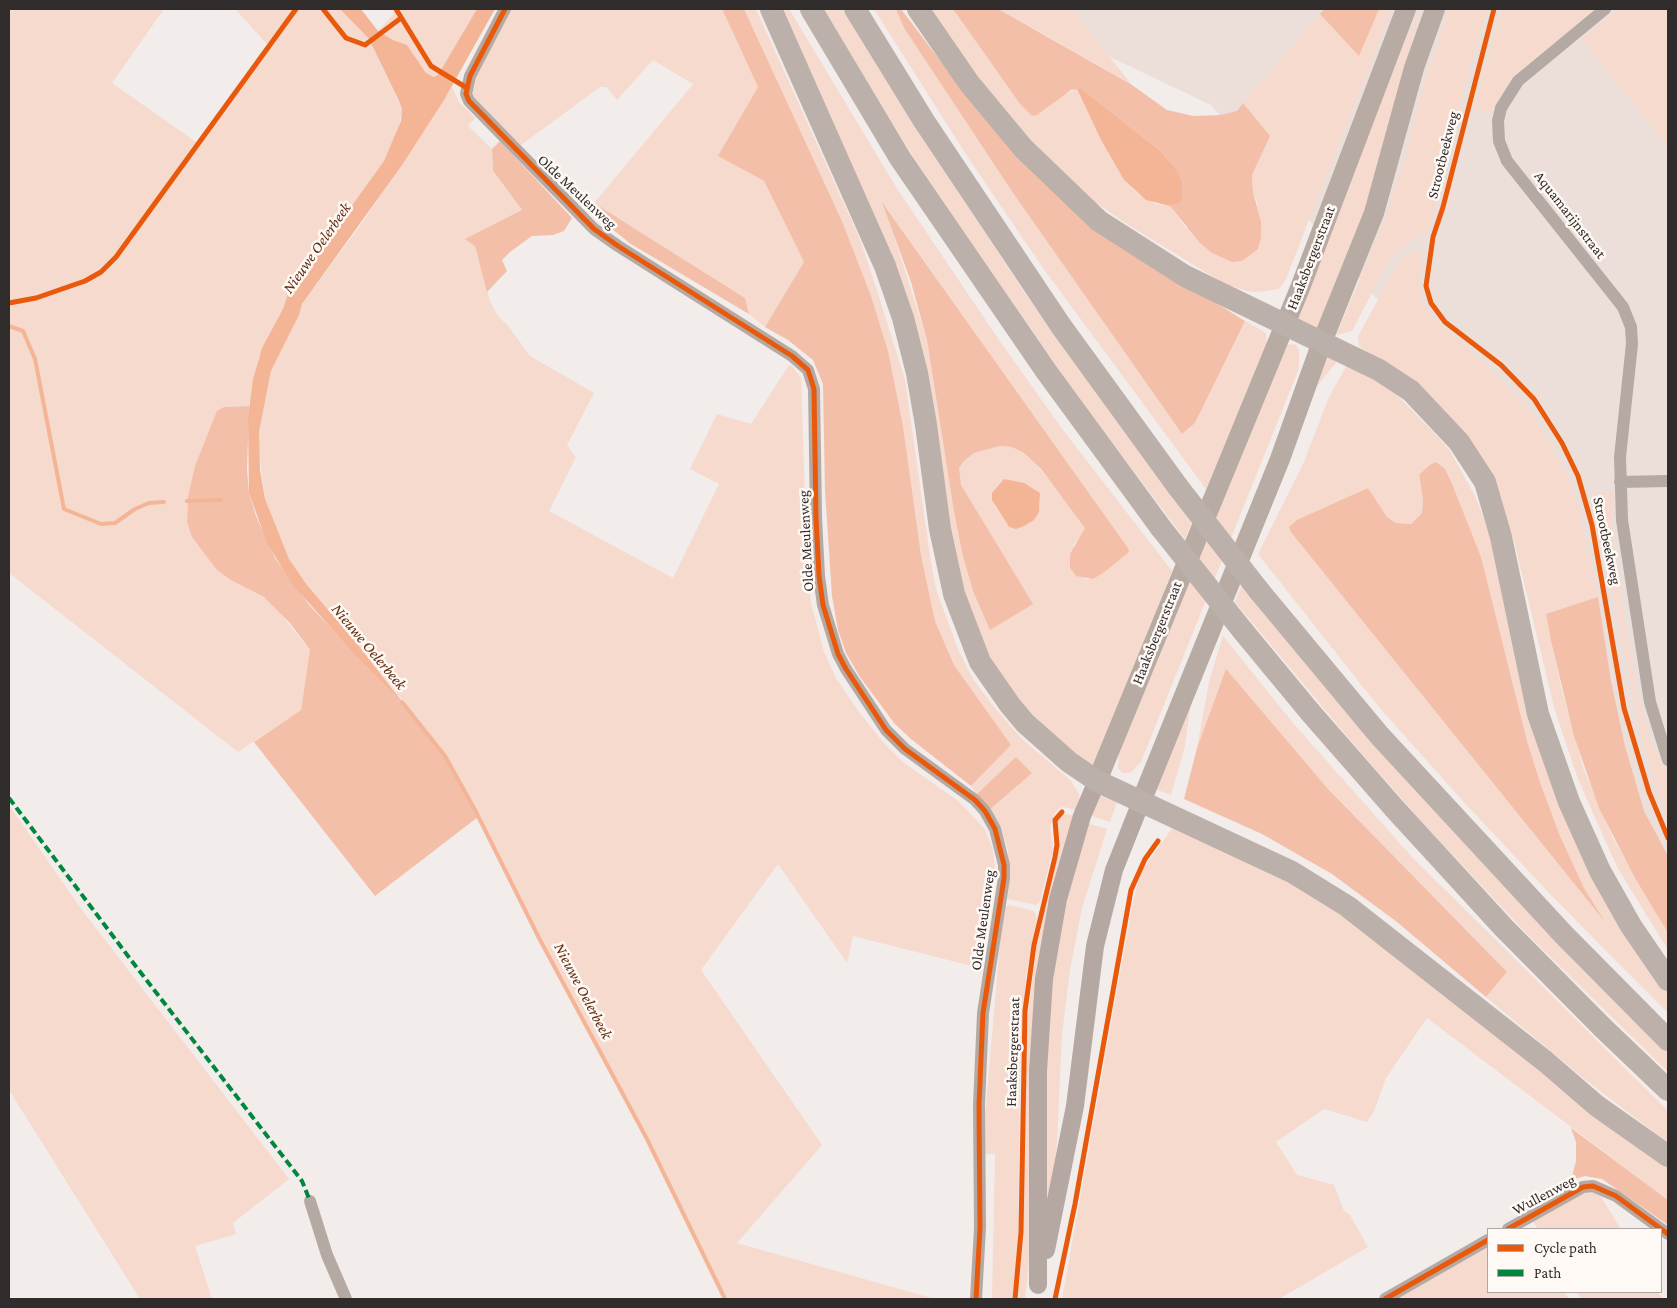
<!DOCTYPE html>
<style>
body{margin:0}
#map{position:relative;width:1677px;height:1308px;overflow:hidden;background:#f2ecea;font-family:"Crimson Pro",serif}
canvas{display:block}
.frame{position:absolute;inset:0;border:10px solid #302c2b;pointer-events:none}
.legend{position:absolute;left:1487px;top:1228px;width:175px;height:65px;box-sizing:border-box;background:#fff9f6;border:1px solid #aca7a5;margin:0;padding:6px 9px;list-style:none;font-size:15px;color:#302c2b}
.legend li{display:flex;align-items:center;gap:10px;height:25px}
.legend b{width:25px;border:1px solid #aca7a5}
</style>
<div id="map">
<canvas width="1677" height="1308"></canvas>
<div class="frame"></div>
<ul class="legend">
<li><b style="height:6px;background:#e8590c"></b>Cycle path</li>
<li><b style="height:6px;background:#00873e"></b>Path</li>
</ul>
</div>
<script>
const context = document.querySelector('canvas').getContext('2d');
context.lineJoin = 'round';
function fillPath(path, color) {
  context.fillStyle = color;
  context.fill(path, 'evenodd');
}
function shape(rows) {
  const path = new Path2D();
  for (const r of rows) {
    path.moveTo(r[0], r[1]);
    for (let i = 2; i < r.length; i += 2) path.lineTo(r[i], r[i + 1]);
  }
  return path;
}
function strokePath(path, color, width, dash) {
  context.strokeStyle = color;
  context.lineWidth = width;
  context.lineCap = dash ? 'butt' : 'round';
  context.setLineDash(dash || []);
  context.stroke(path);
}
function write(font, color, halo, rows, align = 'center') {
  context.font = font + ' "Crimson Pro",serif';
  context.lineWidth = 5;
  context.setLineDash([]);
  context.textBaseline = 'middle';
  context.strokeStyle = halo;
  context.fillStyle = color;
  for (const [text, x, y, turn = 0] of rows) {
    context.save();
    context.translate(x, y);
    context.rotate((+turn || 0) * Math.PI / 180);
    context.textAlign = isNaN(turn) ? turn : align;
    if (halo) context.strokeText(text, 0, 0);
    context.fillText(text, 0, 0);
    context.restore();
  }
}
const built = shape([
 [1009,9,1668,9,1668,907,1484,425,1211,105]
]);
const green = shape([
 [9,9,164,9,112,83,196,142,267,44,235,9,340,9,369,39,402,109,398,132,384,161,288,294,287,302,258,359,249,406,224,407,188,497,187,522,249,589,264,597,276,607,310,651,301,710,238,752,9,573],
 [394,9,477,9,438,76,434,77,426,73,407,45,393,40,378,31,393,15],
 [511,9,722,9,758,87,719,156,764,181,804,262,765,327,749,314,745,298,594,203,693,84,653,60,617,100,606,87,600,87,521,145,473,100,470,85],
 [744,9,756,9,859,237,876,287,905,380,931,563,937,592,958,649,973,679,994,707,1021,738,1071,781,1079,794,1079,811,1064,807,1059,808,1053,817,1050,826,1053,850,1040,902,1036,905,1008,899,1006,897,1008,850,1003,837,971,786,1011,745,954,665,935,621,921,555,903,426,888,351,871,296,842,221],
 [780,9,789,9,896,187,999,340,1063,430,1172,571,1096,762,1092,765,1069,750,1031,713,1011,689,993,664,963,599,921,370],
 [884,204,1128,548,1103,573,1093,579,1084,579,1073,545,1084,533,1085,528,1083,523,1040,469,1024,453,1012,447,1000,446,974,453,964,461,959,468,958,477,965,496,973,591,963,557,954,512,927,340],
 [1040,493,1039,512,1009,527,995,506],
 [821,9,842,9,890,87,1024,292,1095,390,1193,520,1185,539,1072,390,916,161],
 [874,9,896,9,904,28,1013,193,1182,434,1195,423,1245,321,1266,333,1267,344,1206,489,1043,268,969,159],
 [924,9,953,9,1020,104,1032,116,1037,115,1061,96,1077,89,1101,140,1124,180,1137,193,1156,204,1170,206,1186,228,1258,205,1253,192,1252,175,1270,136,1243,103,1320,14,1359,56,1379,9,1391,9,1286,279,1279,289,1258,292,1247,291,1225,284,1130,226,1095,202,1021,131],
 [998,9,1072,9,1132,85,1049,37],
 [1419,9,1414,36,1369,199,1317,330,1294,319],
 [1450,9,1487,9,1462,94,1428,232,1413,239,1391,256,1352,331,1336,335,1383,225,1403,166,1424,84],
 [1502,9,1595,9,1519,72,1506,86,1490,113,1473,109],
 [1618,9,1668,9,1668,146,1582,40],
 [452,87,459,102,475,118,468,126,492,149,493,172,522,210,475,246,490,301,498,316,509,327,530,356,594,393,567,445,576,457,549,511,673,578,719,484,690,469,717,414,751,424,789,365,793,367,801,378,807,563,811,603,824,652,836,678,859,712,883,742,904,763,957,800,972,815,985,830,992,847,995,865,980,968,853,936,847,963,778,864,701,970,822,1145,737,1243,935,1299,725,1299,647,1139,445,756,404,702,307,585,289,559,274,524,265,499,259,452,259,432,271,371,299,315,302,304,362,223],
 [1422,250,1419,286,1421,298,1427,311,1435,320,1490,369,1530,412,1566,471,1577,502,1598,597,1546,614,1551,641,1561,687,1584,770,1613,838,1668,933,1668,950,1617,867,1578,779,1555,711,1514,541,1500,503,1394,373,1359,346,1358,336,1396,268,1403,258,1412,252],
 [1290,344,1296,345,1299,350,1299,367,1296,376,1141,762,1130,773,1123,773,1118,768,1119,751,1283,347],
 [1327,356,1336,358,1336,363,1317,386],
 [1348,363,1375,378,1399,397,1438,437,1450,451,1475,496,1489,532,1542,745,1668,986,1668,1013,1550,894,1462,800,1378,706,1258,554,1303,464,1329,397],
 [1445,469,1481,557,1527,741,1541,785,1560,836,1584,888,1604,921,1290,531,1289,527,1368,488,1387,517,1396,523,1411,524,1422,513,1423,499,1419,475],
 [1613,491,1612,529,1616,570,1637,694,1650,740,1668,777,1668,824,1641,734,1594,495],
 [1243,582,1668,1048,1668,1072,1528,935,1423,823,1362,754,1235,602],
 [1223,636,1293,723,1412,857,1668,1111,1668,1143,1582,1077,1486,997,1507,972,1328,789,1226,670,1197,748,1209,682],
 [1194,678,1185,746,1171,795,1155,789],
 [1099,789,1117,802,1110,822,1089,815],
 [9,805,82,910,289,1179,233,1223,236,1234,195,1246,212,1299,140,1299,9,1090],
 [1067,814,1078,817,1055,896,1028,1272,1025,1299,1018,1299,1023,1240,1025,1063,1028,1013,1037,945,1058,854,1057,822,1062,815],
 [1086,823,1107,829,1082,908,1070,970,1062,1034,1056,1162,1045,1217,1041,1113,1053,949],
 [1173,827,1251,859,1329,904,1668,1165,1668,1200,1427,1018,1386,1078,1374,1111,1367,1122,1324,1109,1276,1142,1297,1175,1334,1185,1344,1211,1350,1215,1368,1247,1279,1299,1062,1299,1132,906,1141,872],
 [1009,905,1034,911,1037,918,1026,976,1020,1063,1018,1244,1015,1281,1012,1299,992,1299,995,1154,985,1154,985,1117,1003,908],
 [1590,1191,1599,1194,1621,1229,1538,1229,1533,1221,1582,1192],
 [1488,1247,1488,1292,1564,1292,1569,1299,1397,1299],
 [1576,1292,1658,1292,1663,1299,1581,1299]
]);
const forest = shape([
 [722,9,744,9,842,221,871,296,888,351,903,426,921,555,935,621,954,665,1011,745,971,786,911,739,895,724,860,677,846,653,838,630,832,596,825,490,823,384,813,360,788,340,765,327,804,262,764,181,718,156,758,87],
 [896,9,901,9,977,109,1142,257,1245,321,1195,423,1182,434,1013,193,904,28],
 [953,9,1000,10,1132,85,1167,110,1193,116,1221,115,1237,111,1243,103,1270,136,1252,175,1253,192,1261,222,1261,238,1258,249,1242,261,1232,262,1212,253,1200,243,1170,206,1178,204,1170,162,1162,152,1082,89,1071,90,1037,115,1032,116,1020,104],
 [1324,9,1379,9,1359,56,1320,14],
 [500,141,572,218,564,231,553,235,532,236,510,252,502,260,507,271,487,292,475,246,465,239,522,210,493,171,492,149],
 [882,202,1128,548,1129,552,1103,573,1093,579,1076,576,1070,568,1070,554,1085,528,1041,469,1024,453,1012,447,1000,446,974,453,964,461,959,468,961,485,1033,604,990,630,973,591,963,557,954,512,927,340,911,282],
 [594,203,745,298,749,314,631,244,587,209],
 [249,406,247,470,249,493,256,516,275,558,310,606,405,705,445,756,478,817,375,896,254,742,301,710,310,650,290,623,264,597,231,580,217,570,192,537,187,522,188,497,195,466,217,411,224,407],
 [1436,462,1445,469,1452,484,1481,557,1527,741,1541,785,1560,836,1584,888,1605,922,1290,531,1289,527,1297,520,1368,488,1387,517,1396,523,1411,524,1422,513,1423,499,1419,475,1430,465],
 [1598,597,1611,681,1625,746,1644,811,1668,856,1668,933,1635,878,1599,808,1574,736,1551,641,1546,614],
 [1226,669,1328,789,1507,972,1486,997,1397,922,1332,874,1262,834,1184,799,1197,748],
 [1016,757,1032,773,990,809,976,795],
 [1571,1128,1668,1200,1668,1225,1602,1179,1585,1176,1571,1180,1576,1161,1576,1142]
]);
const water = shape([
 [340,9,361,9,378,31,393,40,407,45,426,73,434,77,438,75,477,9,495,9,444,100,402,165,302,304,299,315,271,371,259,432,260,470,265,499,289,559,307,585,357,644,405,705,357,657,292,584,267,543,249,493,248,417,253,379,262,348,283,309,288,294,384,161,401,121,402,109,398,99,369,39],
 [1077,89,1082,89,1162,152,1177,171,1182,182,1182,199,1178,204,1170,206,1146,200,1124,180,1101,140],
 [1004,479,1024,483,1040,493,1039,512,1034,520,1024,526,1016,529,1009,527,992,500,992,493]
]);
const stream = shape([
 [9,326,23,331,35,359,64,509,101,524,115,523,135,509,149,503,164,502],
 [187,501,221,500],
 [402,702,445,756,474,808,539,938,647,1139,725,1299]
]);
const minor = shape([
 [505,9,470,76,466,94,469,101,594,229,618,246,792,356,808,370,814,389,816,518,819,576,823,605,838,654,846,669,886,730,905,749,975,800,985,811,995,829,1004,865,1004,878,983,1013,979,1105,980,1228,976,1299],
 [1605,9,1518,81,1501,108,1498,121,1499,141,1507,161,1623,307,1631,327,1632,344,1620,457,1622,520,1650,702,1668,760],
 [1620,482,1668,481],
 [310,1201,327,1255,346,1299],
 [1508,1229,1583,1187,1593,1186,1616,1196,1668,1234],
 [1385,1299,1488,1240]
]);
const secondary = shape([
 [1046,1250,1075,1106,1095,946,1114,870,1141,802],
 [1038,1285,1038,1071,1044,979,1058,899,1082,816,1097,781]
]);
const primary = shape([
 [1097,781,1300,288,1406,9],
 [1141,802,1280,459,1322,342,1374,213,1414,68,1435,9]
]);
const motorway = shape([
 [771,9,885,266,903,318,917,373,926,425,940,529,954,594,980,662,1010,705,1025,723,1069,762,1097,781,1292,872,1347,906,1546,1062,1597,1106,1668,1156],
 [811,9,900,158,1046,371,1161,528],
 [855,9,924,121,1061,326,1178,487],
 [918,9,969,83,1023,148,1099,221,1185,276,1379,370,1411,391,1459,442,1485,482,1501,537,1538,714,1569,802,1600,871,1631,926,1668,980],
 [1260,592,1379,735,1564,935,1668,1040],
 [1243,631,1310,712,1394,808,1504,928,1603,1028,1668,1090]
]);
const motorwayBridge = shape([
 [1178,487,1260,592],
 [1161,528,1243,631]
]);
const quiet = shape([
 [9,798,131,960,302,1181,310,1201]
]);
const cycleway = shape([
 [323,9,346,38,365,45,401,18],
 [396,9,431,66,467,88],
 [505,9,470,76,466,94,469,101,594,229,618,246,792,356,808,370,814,389,816,518,819,576,823,605,838,654,846,669,886,730,905,749,975,800,985,811,995,829,1004,865,1004,878,983,1013,979,1105,980,1228,976,1299],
 [1494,9,1443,207,1433,237,1426,286,1431,303,1445,322,1501,365,1534,399,1562,443,1578,476,1592,525,1624,708,1649,792,1668,838],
 [9,303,36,298,85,281,101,272,116,257,296,9],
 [1508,1229,1583,1187,1593,1186,1616,1196,1668,1234],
 [1015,1299,1021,1232,1025,1011,1034,945,1055,857,1057,845,1055,820,1062,812],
 [1055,1299,1075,1204,1131,890,1145,859,1158,841],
 [1385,1299,1488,1240]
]);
const streetNames = [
 ["Strootbeekweg",1443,155,-76],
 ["Olde Meulenweg",577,192,43],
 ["Aquamarijnstraat",1570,215,52],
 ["Haaksbergerstraat",1311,258,-69],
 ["Olde Meulenweg",806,541,-93],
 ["Strootbeekweg",1607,541,78],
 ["Haaksbergerstraat",1157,633,-68],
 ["Olde Meulenweg",983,920,-82],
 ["Haaksbergerstraat",1013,1052,-88],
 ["Wullenweg",1544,1195,-28]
];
const waterNames = [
 ["Nieuwe Oelerbeek",317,248,-55],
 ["Nieuwe Oelerbeek",369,647,50],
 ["Nieuwe Oelerbeek",583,991,62]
];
fillPath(built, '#ecdfda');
fillPath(green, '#f6dace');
fillPath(forest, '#f3bfa8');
fillPath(water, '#f4b597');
strokePath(stream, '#f4b597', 4);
strokePath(minor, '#b5a9a3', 12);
strokePath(secondary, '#b5a7a2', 18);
strokePath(primary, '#b7aba4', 20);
strokePath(motorway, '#bbb0aa', 22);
strokePath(motorwayBridge, '#bbb0aa', 22);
strokePath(quiet, '#00873e', 4, [8, 4]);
strokePath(cycleway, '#e8590c', 5);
write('15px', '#302c2b', '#fff9f6', streetNames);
write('italic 16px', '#652e11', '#fff9f6', waterNames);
</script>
